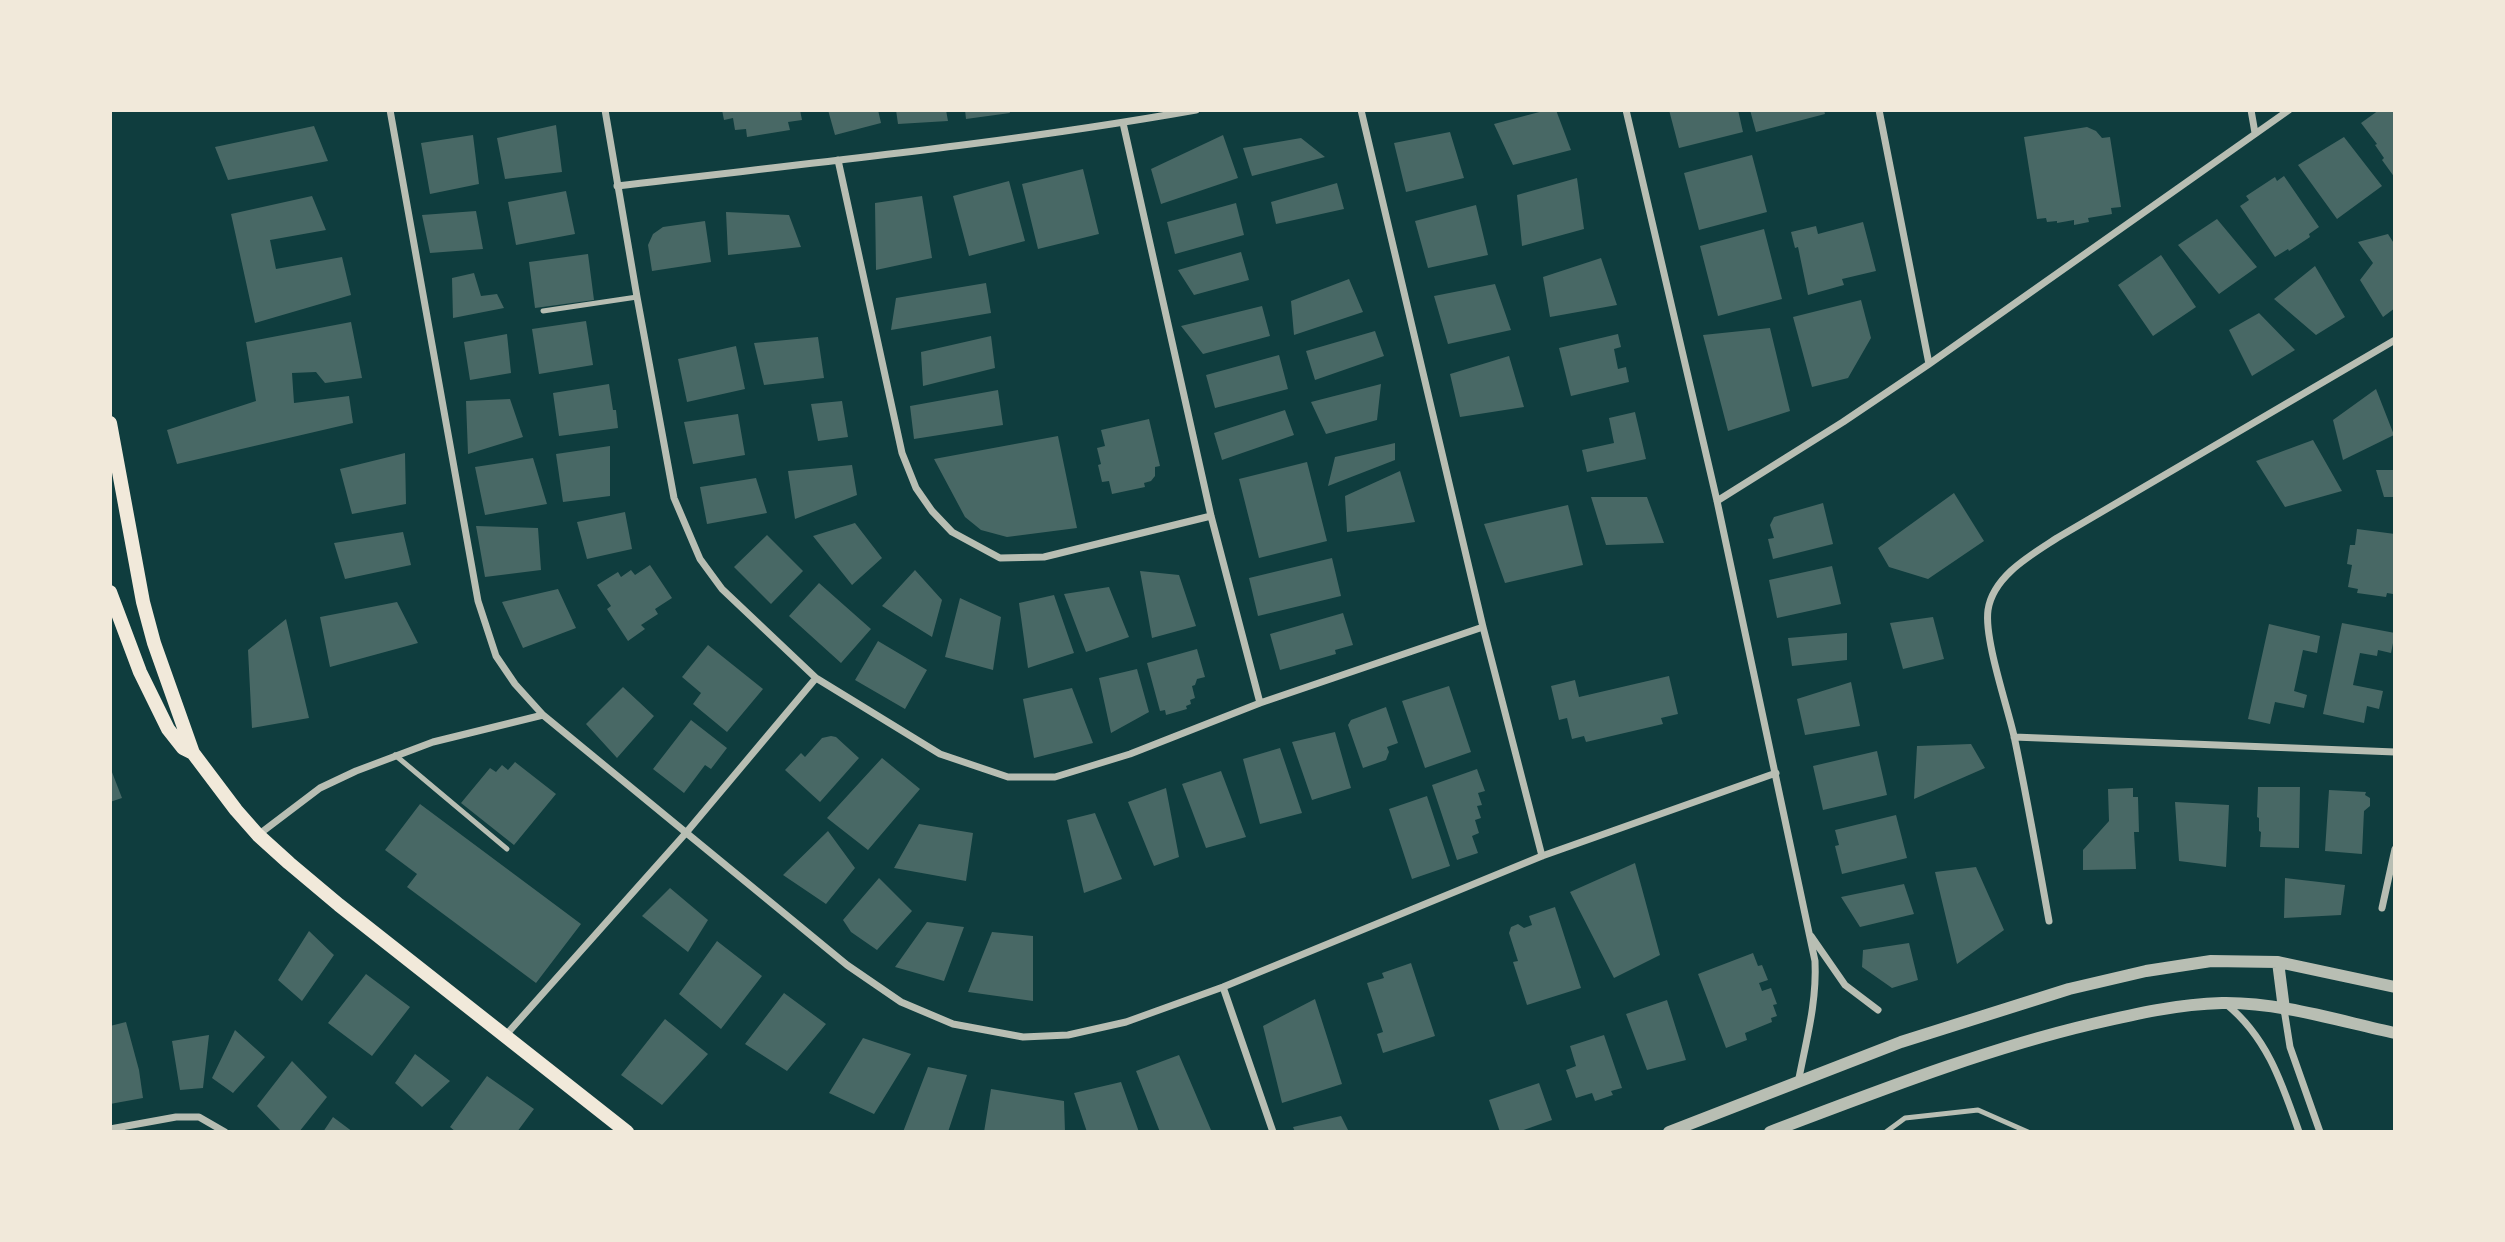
<!DOCTYPE html>
<style>
body{margin:0}
#map{position:relative;width:2505px;height:1242px;overflow:hidden;background:#0f3d3e;font-family:Raleway,sans-serif}
canvas{display:block}
.frame{position:absolute;inset:0;border:112px solid #f1e9da;pointer-events:none}
</style>
<div id="map">
<canvas width="2505" height="1242"></canvas>
<div class="frame"></div>
</div>
<script>
const ctx = document.querySelector('canvas').getContext('2d');
ctx.lineJoin = 'round';
function paint(path, color) { ctx.fillStyle = color; ctx.fill(path, 'evenodd'); }
function trace(path, color, width, dash) { ctx.strokeStyle = color; ctx.lineWidth = width; ctx.lineCap = dash ? 'butt' : 'round'; ctx.setLineDash(dash || []); ctx.stroke(path); }
const building = new Path2D(`
 M722 110H800L802 120 788 122 790 130 747 137 746 129 735 130 733 118 724 120Z
 M828 110H878L881 123 835 135Z
 M896 110H946L948 121 898 124Z
 M965 110H1009L1010 113 966 119Z
 M1547 110H1556L1571 150 1513 165 1494 124Z
 M1669 110H1738L1743 132 1679 148Z
 M1750 110H1824L1825 114 1756 132Z
 M2379 110H2395V178L2382 160 2384 158 2375 145 2377 144 2361 123Z
 M556 125 562 172 505 179 497 138Z
 M314 126 328 161 228 180 215 147Z
 M2087 127 2096 131 2102 138 2110 137 2121 207 2111 208 2112 214 2088 218 2089 222 2074 225V220L2057 223V221L2047 222 2046 218 2037 219 2024 137Z
 M1450 132 1464 178 1406 192 1394 143Z
 M473 135 479 184 430 194 421 143Z
 M1223 135 1238 178 1161 204 1151 169Z
 M2344 137 2382 186 2337 219 2298 165Z
 M1301 138 1325 157 1252 176 1243 148Z
 M1752 155 1767 212 1699 230 1684 173Z
 M1083 169 1099 234 1038 249 1022 184Z
 M2284 176 2319 227 2309 234 2310 237 2289 251 2288 249 2275 257 2240 206 2249 200 2246 196 2275 177 2277 181Z
 M1577 178 1584 229 1522 246 1517 195Z
 M1009 181 1025 241 969 256 953 196Z
 M1337 183 1344 209 1276 224 1271 202Z
 M566 191 575 234 516 245 508 202Z
 M312 196 326 230 270 240 276 269 342 257 351 295 255 323 231 214Z
 M922 196 932 258 876 270 875 203Z
 M1236 203 1244 235 1175 254 1167 222Z
 M1476 205 1488 255 1428 268 1415 221Z
 M476 211 483 249 430 253 422 215Z
 M726 212 789 215 801 247 728 255Z
 M2217 219 2257 267 2219 294 2178 245Z
 M705 221 711 262 652 271 648 245 653 234 663 227Z
 M1863 222 1876 271 1842 279 1844 285 1808 295 1798 247 1795 248 1791 232 1816 226 1818 234Z
 M1764 229 1782 299 1718 316 1700 246Z
 M2388 234 2395 245V308L2383 317 2360 280 2373 263 2358 242Z
 M1241 252 1249 280 1194 295 1178 270Z
 M588 254 594 300 535 308 529 262Z
 M2161 255 2196 307 2153 336 2118 285Z
 M1601 258 1617 305 1550 317 1543 277Z
 M2315 266 2345 317 2316 335 2274 299Z
 M474 273 481 296 497 294 504 308 453 318 452 278Z
 M1349 279 1363 312 1294 335 1291 301Z
 M986 283 991 313 891 330 896 298Z
 M1495 284 1511 330 1448 344 1434 296Z
 M1861 300 1871 338 1848 378 1812 387 1793 317Z
 M1262 306 1270 336 1203 354 1181 326Z
 M2259 313 2295 350 2252 376 2229 330Z
 M586 321 593 365 539 374 532 329Z
 M351 322 362 378 325 383 316 372 292 373 294 403 349 396 353 423 177 464 167 430 256 401 246 342Z
 M1770 328 1790 411 1728 431 1703 335Z
 M1375 331 1384 356 1315 380 1306 351Z
 M507 334 511 373 470 380 464 342Z
 M1618 334 1621 347 1614 349 1618 369 1626 367 1629 382 1571 396 1559 348Z
 M991 336 995 368 923 386 921 352Z
 M818 337 824 378 764 385 754 343Z
 M736 346 745 389 687 402 678 359Z
 M1279 355 1288 389 1215 408 1206 375Z
 M1509 356 1524 407 1460 417 1450 374Z
 M609 384 613 410H616L618 428 559 436 553 393Z
 M1381 384 1377 420 1326 434 1311 402Z
 M2376 389 2394 435 2343 460 2333 420Z
 M998 390 1003 425 914 439 910 406Z
 M510 399 523 437 468 454 466 401Z
 M842 401 848 437 818 441 811 404Z
 M1285 410 1294 435 1222 460 1214 433Z
 M1635 412 1646 459 1587 472 1582 450 1614 443 1609 418Z
 M738 414 745 455 693 464 684 422Z
 M1149 419 1160 466 1155 467V476L1151 481 1144 483 1145 487 1112 494 1109 481 1102 482 1098 465 1101 464 1097 448 1105 446 1101 430Z
 M1058 436 1077 528 1007 537 981 530 965 517 934 459Z
 M2313 440 2342 491 2285 507 2256 461Z
 M1395 443V460L1328 486 1335 457Z
 M610 446V496L563 502 556 454Z
 M405 453 406 504 352 514 340 469Z
 M533 458 547 504 485 515 475 467Z
 M1307 462 1327 541 1259 558 1239 479Z
 M852 465 857 495 795 519 788 471Z
 M2376 470H2395V497H2384Z
 M1400 471 1415 522 1347 532 1345 496Z
 M756 478 767 513 707 524 700 487Z
 M1954 493 1984 541 1928 579 1889 567 1878 548Z
 M1591 497H1647L1664 543 1606 545Z
 M1823 503 1833 544 1773 559 1768 539 1774 538 1770 525 1774 517Z
 M1568 505 1583 565 1505 583 1484 524Z
 M625 512 632 549 587 559 577 522Z
 M855 523 882 558 852 585 813 536Z
 M476 526 538 528 541 570 485 577Z
 M2357 529 2395 534 2393 594 2387 593 2386 597 2357 593 2358 589 2348 587 2352 565 2347 564 2350 545H2355Z
 M403 532 411 565 345 579 334 543Z
 M767 535 803 571 771 604 734 567Z
 M1332 558 1341 596 1258 616 1249 578Z
 M650 565 672 598 655 609 658 614 641 625 645 629 628 641 607 609 611 606 597 585 618 572 621 577 631 570 635 575Z
 M1832 566 1841 604 1777 618 1769 580Z
 M915 570 942 600 932 637 882 606Z
 M1140 571 1179 575 1196 626 1152 638Z
 M819 583 871 629 841 663 789 616Z
 M1109 587 1129 637 1086 652 1064 594Z
 M558 589 576 628 523 648 502 602Z
 M1054 595 1074 653 1028 668 1019 603Z
 M960 598 1001 617 993 670 945 657Z
 M397 602 418 643 330 667 320 617Z
 M1343 613 1353 645 1335 650 1336 654 1280 670 1270 634Z
 M1933 617 1944 659 1903 669 1890 623Z
 M286 619 309 718 252 728 248 650Z
 M2342 623 2395 633 2391 653 2378 650 2377 656 2360 653 2353 685 2383 691 2379 709 2367 706 2364 723 2323 714Z
 M2269 624 2320 636 2317 653 2303 650 2294 691 2307 695 2304 708 2275 702 2270 724 2248 719Z
 M1847 633V660L1792 666 1788 638Z
 M878 641 927 670 905 709 855 680Z
 M708 645 763 689 727 732 693 704 701 693 682 677Z
 M1197 649 1205 677 1197 679 1195 685 1192 686 1195 698 1190 700 1191 704 1186 706 1187 709 1166 715 1165 710 1160 711 1147 663Z
 M1137 669 1149 712 1111 733 1099 678Z
 M1669 676 1678 714 1661 718 1663 724 1586 742 1584 736 1572 739 1567 718 1559 720 1551 686 1575 680 1579 697Z
 M1851 682 1860 726 1805 735 1797 699Z
 M1449 686 1471 752 1425 768 1402 701Z
 M623 687 654 716 617 758 586 724Z
 M1072 688 1093 743 1034 758 1023 699Z
 M1386 707 1398 743 1387 747 1389 752 1386 760 1363 768 1348 725 1351 720Z
 M691 720 727 748 711 769 705 765 684 793 653 769Z
 M1335 732 1351 788 1312 800 1292 742Z
 M831 736 836 737 859 758 820 802 785 770 801 753 805 757 822 738Z
 M1971 744 1985 768 1914 799 1917 746Z
 M1280 748 1302 813 1260 824 1243 759Z
 M1877 751 1887 795 1823 810 1813 766Z
 M882 758 920 789 868 850 827 818Z
 M515 762 556 794 514 845 461 803 490 768 496 772 502 765 508 770Z
 M110 767 122 798 110 802Z
 M1477 769 1485 791 1478 793 1482 805 1477 806 1481 818 1475 820 1479 833 1472 836 1478 853 1457 860 1432 785Z
 M1221 771 1246 837 1206 848 1182 784Z
 M2258 787H2300L2299 848 2260 847 2261 832 2259 831V818L2257 817Z
 M1166 788 1179 857 1154 866 1128 802Z
 M2133 788V797H2138L2139 832H2134L2136 869 2083 870V850L2109 821 2108 789Z
 M2329 790 2366 792 2365 795 2370 798V806L2364 811 2362 854 2325 851Z
 M1427 796 1450 866 1412 879 1389 809Z
 M2175 802 2229 805 2226 867 2179 861Z
 M420 804 581 924 536 983 407 887 417 874 385 850Z
 M1095 813 1122 879 1084 893 1067 820Z
 M1896 815 1907 858 1842 874 1835 846 1839 845 1835 830Z
 M919 824 973 833 966 881 894 868Z
 M828 831 855 868 826 904 783 875Z
 M1635 863 1660 955 1614 978 1570 892Z
 M1976 867 2004 930 1957 964 1935 872Z
 M879 878 912 911 877 950 851 932 843 920Z
 M2285 878 2345 885 2341 915 2284 918Z
 M1904 884 1914 914 1860 927 1841 897Z
 M670 888 708 920 688 952 642 916Z
 M1555 907 1581 988 1527 1005 1513 962 1518 961 1509 933 1511 927 1518 924 1524 928 1532 925 1529 916Z
 M927 922 964 927 944 981 895 967Z
 M309 931 334 955 302 1001 278 980Z
 M992 932 1033 936V1001L968 992Z
 M717 941 762 976 721 1029 679 994Z
 M1909 943 1918 980 1892 988 1862 967 1863 950Z
 M1753 953 1758 966 1762 965 1768 980 1759 983 1762 991 1771 988 1777 1004 1773 1005 1777 1016 1771 1018 1772 1022 1745 1033 1747 1040 1726 1048 1698 974Z
 M1411 963 1435 1036 1383 1053 1377 1034 1383 1032 1367 983 1384 978 1382 973Z
 M366 974 410 1007 372 1056 328 1023Z
 M784 993 826 1024 787 1071 745 1044Z
 M1315 999 1342 1084 1282 1103 1263 1026Z
 M1667 1000 1686 1060 1647 1070 1626 1014Z
 M665 1019 708 1054 662 1105 621 1075Z
 M126 1022 139 1070 143 1098 110 1104V1026Z
 M235 1030 265 1057 233 1093 212 1078Z
 M209 1035 203 1088 180 1090 172 1041Z
 M1604 1035 1622 1088 1611 1091 1613 1095 1595 1101 1592 1093 1576 1098 1566 1070 1576 1066 1570 1046Z
 M863 1038 911 1054 874 1114 829 1093Z
 M415 1054 450 1081 422 1107 395 1083Z
 M1179 1055 1211 1130 1160 1132 1136 1071Z
 M292 1061 327 1097 299 1132H282L257 1106Z
 M928 1067 967 1075 948 1132H903Z
 M487 1076 534 1109 517 1132H456L450 1127Z
 M1121 1082 1139 1132H1087L1074 1093Z
 M1539 1083 1552 1120 1518 1132H1500L1489 1100Z
 M991 1089 1064 1101 1065 1132H984Z
 M1341 1116 1349 1132H1295L1293 1127Z
 M333 1117 353 1132H323Z`);
const service = new Path2D(`
 M543 311 637 297
 M395 755 507 849
 M1886 1132 1905 1118 1978 1110 2028 1132`);
const minor = new Path2D(`
 M390 110 478 601 496 656 515 684 543 715 847 965 901 1002 953 1024 1023 1037 1068 1035 1126 1022 1223 987 1542 856 1776 773
 M605 110 637 297 674 498 700 559 722 589 816 678 940 754 1008 777H1055L1130 754 1260 703 1483 627
 M1361 110 1483 627 1542 856
 M1626 110 1717 501 1815 961C1817 1003 1806 1041 1798 1083
 M1879 110 1929 364
 M2251 110 2255 133
 M1123 123 1211 516 1260 703
 M838 160 902 453 916 488 932 511 952 532 1000 558 1044 557 1211 516
 M617 186C810 163 1004 144 1196 110
 M1717 501 1843 422 1929 364 2289 110
 M2014 737 2395 752
 M258 835 320 788 356 771 433 742 543 715
 M2382 908 2395 849
 M2049 921C2038 860 2027 798 2014 736 2007 705 1984 639 1988 610 1993 576 2031 555 2057 538L2395 340
 M1811 936 1845 985 1878 1010
 M1223 987 1273 1132
 M2226 1004C2267 1037 2282 1083 2299 1132
 M2284 1009 2290 1047 2320 1132
 M505 1036 685 834 816 678
 M110 1129 176 1117H199L225 1132`);
const tertiary = new Path2D(`
 M2278 962 2284 1009
 M1669 1132 1901 1042 2069 989 2146 971 2211 961 2278 962 2395 987
 M1770 1132C1876 1092 1982 1050 2092 1024 2135 1014 2178 1004 2222 1003 2280 1002 2339 1021 2395 1033`);
const secondary = new Path2D(`
 M110 423 143 602 154 643 193 753
 M110 592 140 672 168 729 183 748 193 753 236 810 258 835 289 863 339 905 627 1132`);
paint(building, '#486865');
trace(service, '#b8beb3', 5);
trace(minor, '#b8beb3', 7);
trace(tertiary, '#b8beb3', 12);
trace(secondary, '#f1e9da', 14);
</script>
